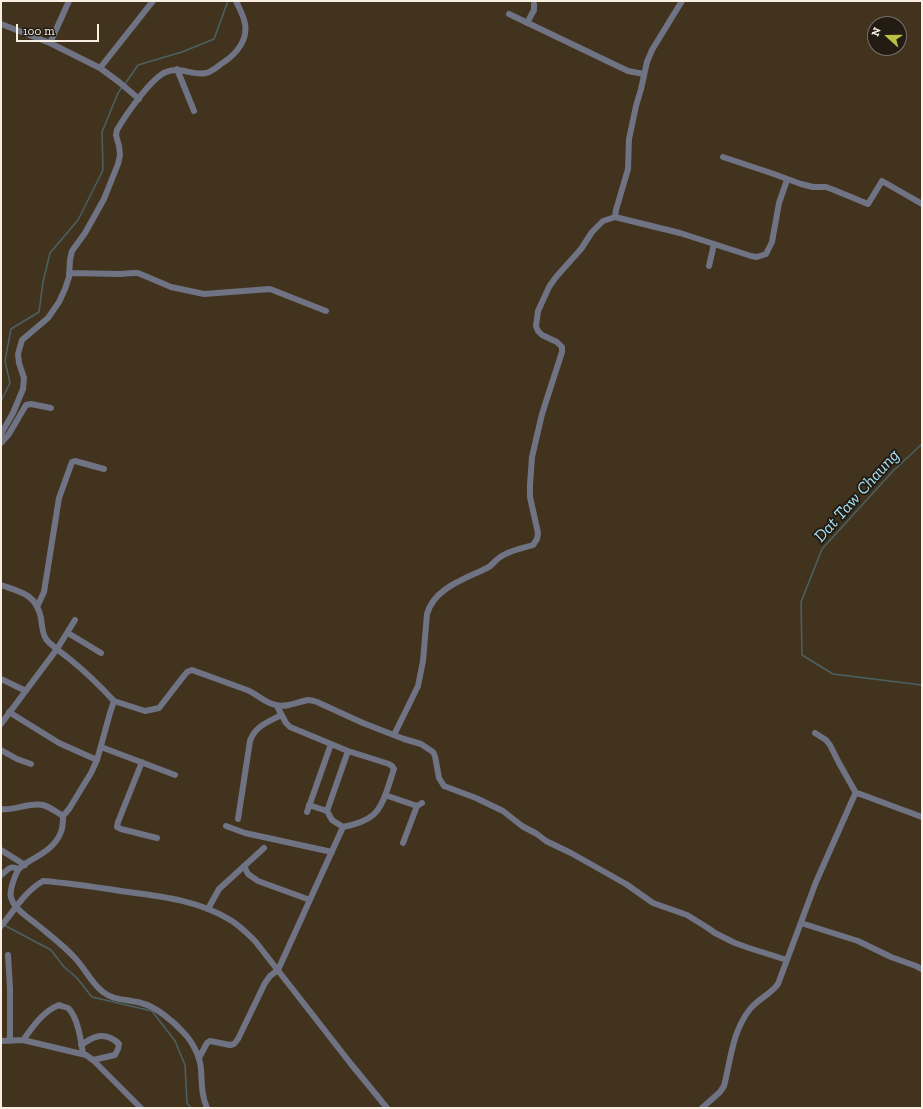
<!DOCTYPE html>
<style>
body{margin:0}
#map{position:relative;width:923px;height:1109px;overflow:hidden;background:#42331f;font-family:"Zilla Slab",serif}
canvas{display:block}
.frame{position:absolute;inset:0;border:2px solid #f8eee2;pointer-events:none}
.north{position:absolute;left:867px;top:16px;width:40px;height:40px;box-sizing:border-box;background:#231c13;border:1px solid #787066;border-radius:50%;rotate:291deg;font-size:11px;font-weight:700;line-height:16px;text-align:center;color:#f8eee2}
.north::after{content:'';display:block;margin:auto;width:14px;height:18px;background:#bbc044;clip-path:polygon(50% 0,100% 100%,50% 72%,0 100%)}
.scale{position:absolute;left:16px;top:24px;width:83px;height:18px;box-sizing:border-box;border:2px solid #f8eee2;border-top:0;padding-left:5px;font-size:12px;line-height:14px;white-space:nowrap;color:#f8eee2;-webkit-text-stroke:3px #231c13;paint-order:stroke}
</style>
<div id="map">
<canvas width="923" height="1109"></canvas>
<div class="frame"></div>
<div class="north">N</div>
<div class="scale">100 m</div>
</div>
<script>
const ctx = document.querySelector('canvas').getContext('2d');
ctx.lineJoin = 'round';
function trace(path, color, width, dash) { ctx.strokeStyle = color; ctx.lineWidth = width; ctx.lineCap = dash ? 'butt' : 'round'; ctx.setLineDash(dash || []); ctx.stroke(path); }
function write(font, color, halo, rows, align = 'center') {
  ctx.font = font + ' "Zilla Slab",serif'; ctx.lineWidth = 4; ctx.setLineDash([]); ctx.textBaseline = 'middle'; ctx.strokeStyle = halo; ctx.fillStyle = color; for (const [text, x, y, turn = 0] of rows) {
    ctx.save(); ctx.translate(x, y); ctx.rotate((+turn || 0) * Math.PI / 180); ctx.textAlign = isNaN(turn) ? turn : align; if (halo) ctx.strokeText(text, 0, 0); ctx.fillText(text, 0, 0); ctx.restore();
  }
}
const stream = new Path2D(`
 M125 84 138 65 182 52 214 39 228 1
 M1 401 10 383 5 361 11 329 39 312 43 282 50 253 78 220 103 170 102 132 118 93 122 87
 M922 444 893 471 822 549 801 602 802 655 833 674 922 685
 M4 925 51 950 64 967 77 978 92 997 152 1011 175 1041 185 1065 187 1103 191 1108`);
const minor = new Path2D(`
 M509 14 628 71 644 74
 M527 23 534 10V4
 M1 24 50 43 100 68 119 82 139 99
 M50 43 69 1
 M100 68 153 1
 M177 69 194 111
 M723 157 771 173 801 184 813 187H826L834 190 868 204 882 181 922 204
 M615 217 616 210 628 169 629 139 636 106 641 89 647 62 652 50 682 1
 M709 266 714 244
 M69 273 120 274 133 273H138L171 287 204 294 270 289 326 311
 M1 434 13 413 23 389 24 378 19 363 18 354 22 340 48 318 59 302 65 289 69 277 70 260 72 251 85 233 104 199 118 164 120 155 119 146 116 135 117 130C125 116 151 78 166 72 181 66 192 76 206 73 212 72 219 65 224 62 236 54 248 40 245 24 244 16 239 8 236 1
 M1 443 9 434 26 405 31 404 51 408
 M1 585C21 592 36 594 41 618 42 625 42 633 46 639 50 645 65 655 72 661 87 673 101 687 114 701L110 713 97 760 91 773 69 809 63 816C63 821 63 827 61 832 55 848 40 855 26 863 24 866 21 866 19 869 16 872 11 887 11 891 10 894 11 898 12 900 15 910 32 920 40 927 52 937 64 946 74 957 85 968 91 983 103 992 114 1001 128 999 141 1003 155 1006 173 1021 183 1032 192 1041 200 1056 201 1069 202 1083 201 1094 207 1108
 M37 607 44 592 59 498 72 462 75 461 104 469
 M68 633 101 653
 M1 679 26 691
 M114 701 145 711 159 708 183 677 187 672 192 670 247 690C257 694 265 703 276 705 287 708 297 702 308 700 311 700 314 701 317 702L363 723 404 739 421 744 433 752 435 756 439 778 444 786 476 798 503 811 522 826 537 834 546 841 571 853 626 884 653 903 687 915 708 928 715 933 735 943 749 948 787 960
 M277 706 286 723 290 727 348 751 389 764 392 766 394 769C389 783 384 806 373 815 365 822 353 825 343 827L332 820 327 811 348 751
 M9 712 59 743 97 760
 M1 724 57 649 75 620
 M815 733 826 740 830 745 839 763 856 793
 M394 735 418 686 423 661 427 614C434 588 465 579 487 568 492 566 494 561 499 558 509 550 521 549 533 545L537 539 538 533 530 497V485L532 457 542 414 562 352V347L557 342 542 335 538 331 536 326 538 311 549 287 556 277 581 249 592 232 603 221 615 217 619 218 680 233 751 256 757 257 766 254 772 242 779 203 787 180
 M101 747 175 775
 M1 750 17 759 31 764
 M142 762 118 822 117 827 121 829 157 838
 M385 795 417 806 422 803
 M309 805 327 811
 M1 809C15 811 29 802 43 805 50 807 56 812 63 816
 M307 812 331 744
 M238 819 250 741C255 726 268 722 281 715
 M226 826 245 833 332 852
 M403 843 417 806
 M1 850 25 865
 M244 866 248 874 258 881 310 900
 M1 875C9 869 9 865 19 869
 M208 909 219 889 264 848
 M801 923 858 941 891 957 916 966 922 969
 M1 926C15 910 24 892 43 881 69 883 95 887 121 891 159 896 199 900 232 921 241 927 248 934 255 941L351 1064 387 1108
 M8 955 10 988V1041
 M23 1040C33 1027 42 1012 59 1005 61 1006 65 1007 68 1008 78 1017 81 1041 83 1054
 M1 1041 23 1040 86 1055 93 1060 141 1108
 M81 1045C86 1042 91 1038 96 1037 103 1034 114 1038 119 1044L118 1049 115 1055 93 1060
 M199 1058 207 1043 210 1041 230 1045 234 1044 238 1039 265 983 270 976 278 970 343 827
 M702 1108 720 1092 724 1086C731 1059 732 1032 750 1009 758 999 771 994 778 984L816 882 855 794 856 793 860 794 922 817`);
const waterNames = [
 ["Dat Taw Chaung",857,496,-48]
];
trace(stream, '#4b6265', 1.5);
trace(minor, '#6f7383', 6);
write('italic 17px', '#a6e4f9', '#231c13', waterNames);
</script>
